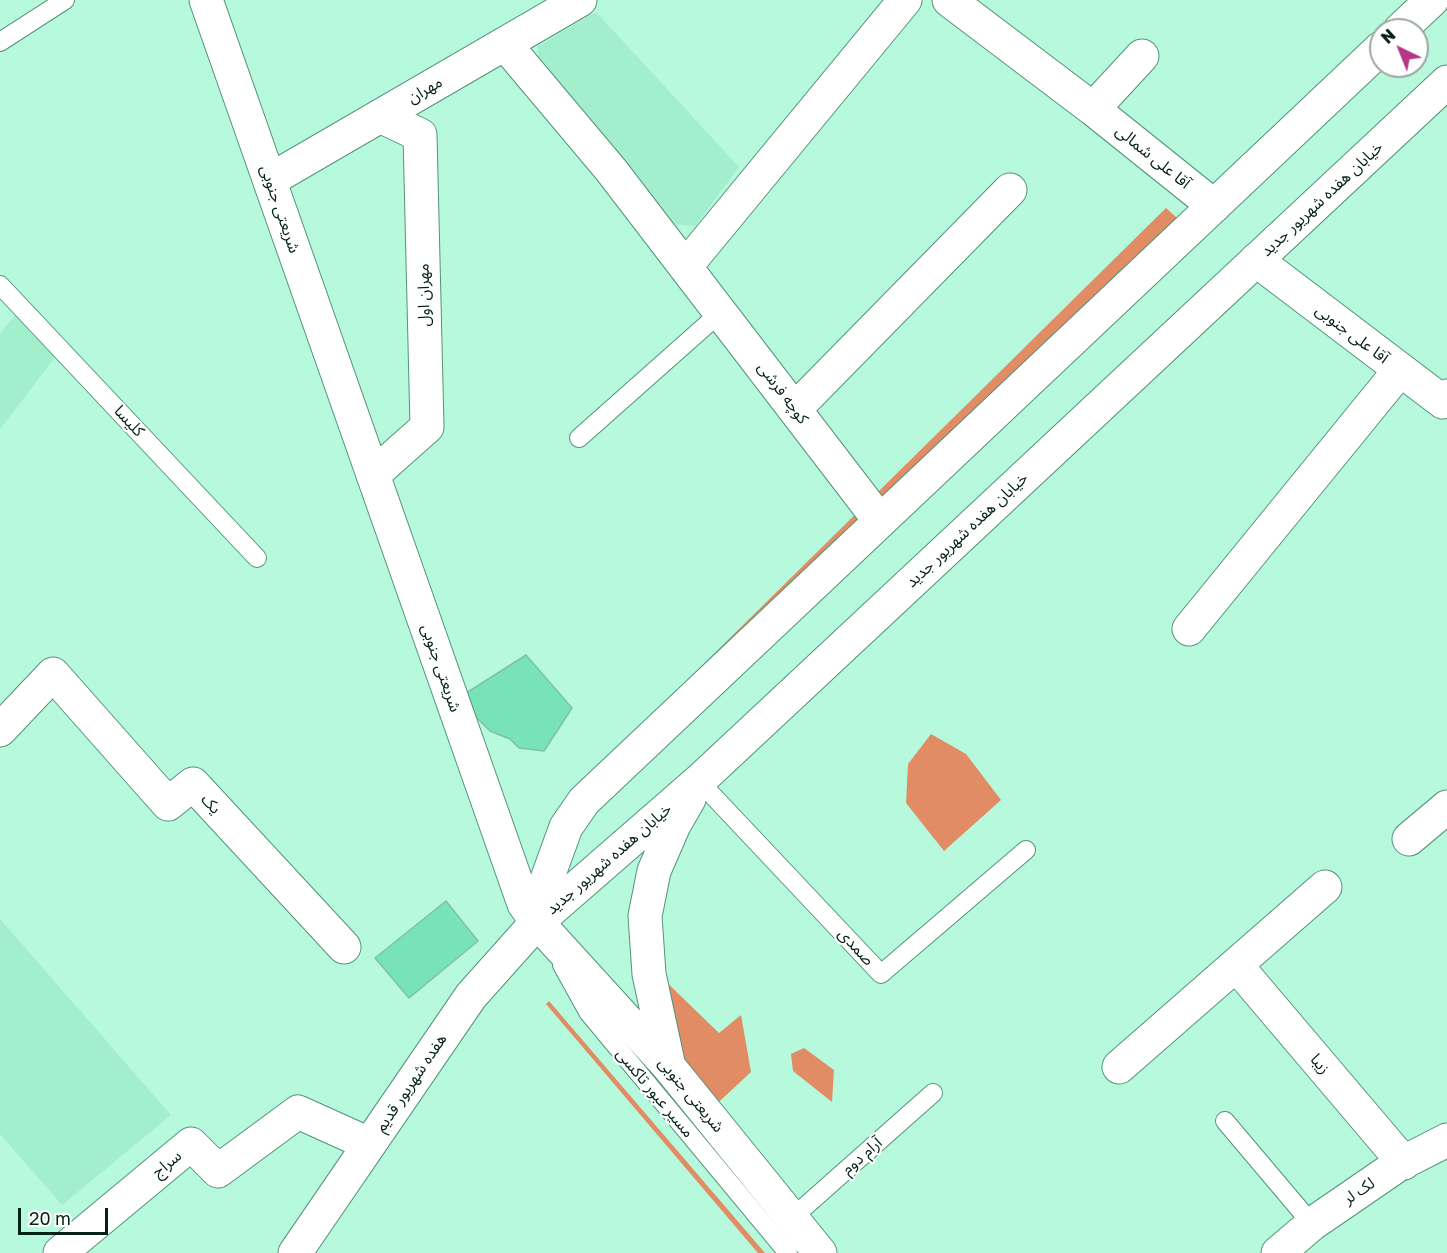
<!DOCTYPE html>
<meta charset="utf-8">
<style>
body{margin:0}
#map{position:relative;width:1447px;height:1253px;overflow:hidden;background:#b7f9dc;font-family:"Golos Text",sans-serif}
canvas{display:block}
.north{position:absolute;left:1369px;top:18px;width:60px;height:60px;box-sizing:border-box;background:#fff;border:2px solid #9ba7a3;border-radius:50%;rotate:317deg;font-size:16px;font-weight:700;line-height:24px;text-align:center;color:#062218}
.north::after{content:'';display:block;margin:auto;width:21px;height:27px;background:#b43786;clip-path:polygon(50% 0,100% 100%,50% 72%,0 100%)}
.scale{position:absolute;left:18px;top:1208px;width:90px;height:27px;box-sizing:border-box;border:3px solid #062218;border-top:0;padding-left:8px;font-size:18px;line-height:21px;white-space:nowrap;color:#062218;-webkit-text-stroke:4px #fff;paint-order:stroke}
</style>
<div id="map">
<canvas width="1447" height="1253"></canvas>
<div class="north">N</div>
<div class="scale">20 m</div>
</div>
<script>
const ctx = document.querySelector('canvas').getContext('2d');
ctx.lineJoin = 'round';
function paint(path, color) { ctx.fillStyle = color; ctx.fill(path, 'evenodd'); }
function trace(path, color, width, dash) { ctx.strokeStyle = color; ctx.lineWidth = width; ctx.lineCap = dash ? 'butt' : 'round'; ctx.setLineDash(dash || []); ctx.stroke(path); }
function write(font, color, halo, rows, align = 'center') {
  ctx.font = font + ' "Golos Text","Noto Sans Arabic",sans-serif'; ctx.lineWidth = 4.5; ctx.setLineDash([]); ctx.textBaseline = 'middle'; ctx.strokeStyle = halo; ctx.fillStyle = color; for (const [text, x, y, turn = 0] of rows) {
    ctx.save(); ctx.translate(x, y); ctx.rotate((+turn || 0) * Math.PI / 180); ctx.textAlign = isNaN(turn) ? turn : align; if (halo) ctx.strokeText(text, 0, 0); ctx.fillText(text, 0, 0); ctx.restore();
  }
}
const built = new Path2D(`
 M596 12 739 167 695 226 670 224 538 68V46Z
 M18 311 60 351 0 429V334Z
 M0 919 171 1115 62 1205 0 1134Z`);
const forest = new Path2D(`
 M1166 208 1186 226 597 769Z
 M931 734 966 754 1001 800 944 851 906 803 908 764Z
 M658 974 719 1033 741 1015 751 1072 707 1113 670 1068Z
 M549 1001 765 1253H758L546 1004Z
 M804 1048 834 1070 832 1102 793 1071 791 1054Z`);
const building = new Path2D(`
 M526 655 572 708 544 751 519 748 510 739 490 731 474 715 460 697Z
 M446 901 478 941 409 998 375 958Z`);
const service = new Path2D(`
 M0 42 65 0
 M0 285 257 558
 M579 438 721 312
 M699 781 881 974 1026 850
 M562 965 588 1012 788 1253
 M1225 1121 1312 1224
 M792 1218 933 1093`);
const minor = new Path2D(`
 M949 0 1093 109 1142 56
 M505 44 611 170 880 521
 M1093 109 1214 206
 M1256 260 1443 402 1447 396
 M686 266 905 0
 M795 409 1010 190
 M373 475 427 427 420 135 380 116
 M1189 629 1400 370
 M0 730 53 674 168 804 193 784 344 947
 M1409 839 1447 807
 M1236 965 1404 1163
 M1119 1067 1325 887
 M60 1253 191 1144 218 1171 298 1112 369 1144
 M1278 1253 1312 1224 1398 1165 1447 1140`);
const tertiary = new Path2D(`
 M270 180 580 0`);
const primary = new Path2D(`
 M206 0 524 904 537 922 670 1068 820 1253
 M1400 30 1432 0
 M537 922 542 893 566 827 584 801 1381 48
 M669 1067 649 974 645 916 654 871 674 825 689 799
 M295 1253 471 996 537 922 699 781 1447 82`);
const streetNames = [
 ["مهران",425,90,-30],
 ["آقا علی شمالی",1153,157,39],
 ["خیابان هفده شهریور جدید",1322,199,-43],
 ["شریعتی جنوبی",280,209,71],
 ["مهران اول",424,295,-91],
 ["آقا علی جنوبی",1352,334,37],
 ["کوچه فرشی",783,393,53],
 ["کلیسا",129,421,47],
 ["خیابان هفده شهریور جدید",967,530,-43],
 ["شریعتی جنوبی",441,668,71],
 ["یک",211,804,47],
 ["خیابان هفده شهریور جدید",609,859,-41],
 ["صمدی",856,947,47],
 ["زیبا",1320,1064,50],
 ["هفده شهریور قدیم",411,1083,-56],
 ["مسیر عبور تاکسی",655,1093,50],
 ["شریعتی جنوبی",691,1095,50],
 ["آرام دوم",862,1156,-41],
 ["سراج",167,1164,-40],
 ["لک لر",1359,1191,-34]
];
paint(built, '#a2eecd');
paint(forest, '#e18c64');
paint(building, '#78e3b8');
trace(building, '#80c1a5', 1.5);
trace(service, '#549379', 20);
trace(minor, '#549379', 35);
trace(tertiary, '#549379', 35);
trace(primary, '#549379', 35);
trace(service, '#fff', 18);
trace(minor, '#fff', 33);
trace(tertiary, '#fff', 33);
trace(primary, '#fff', 33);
write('16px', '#062218', '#fff', streetNames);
</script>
